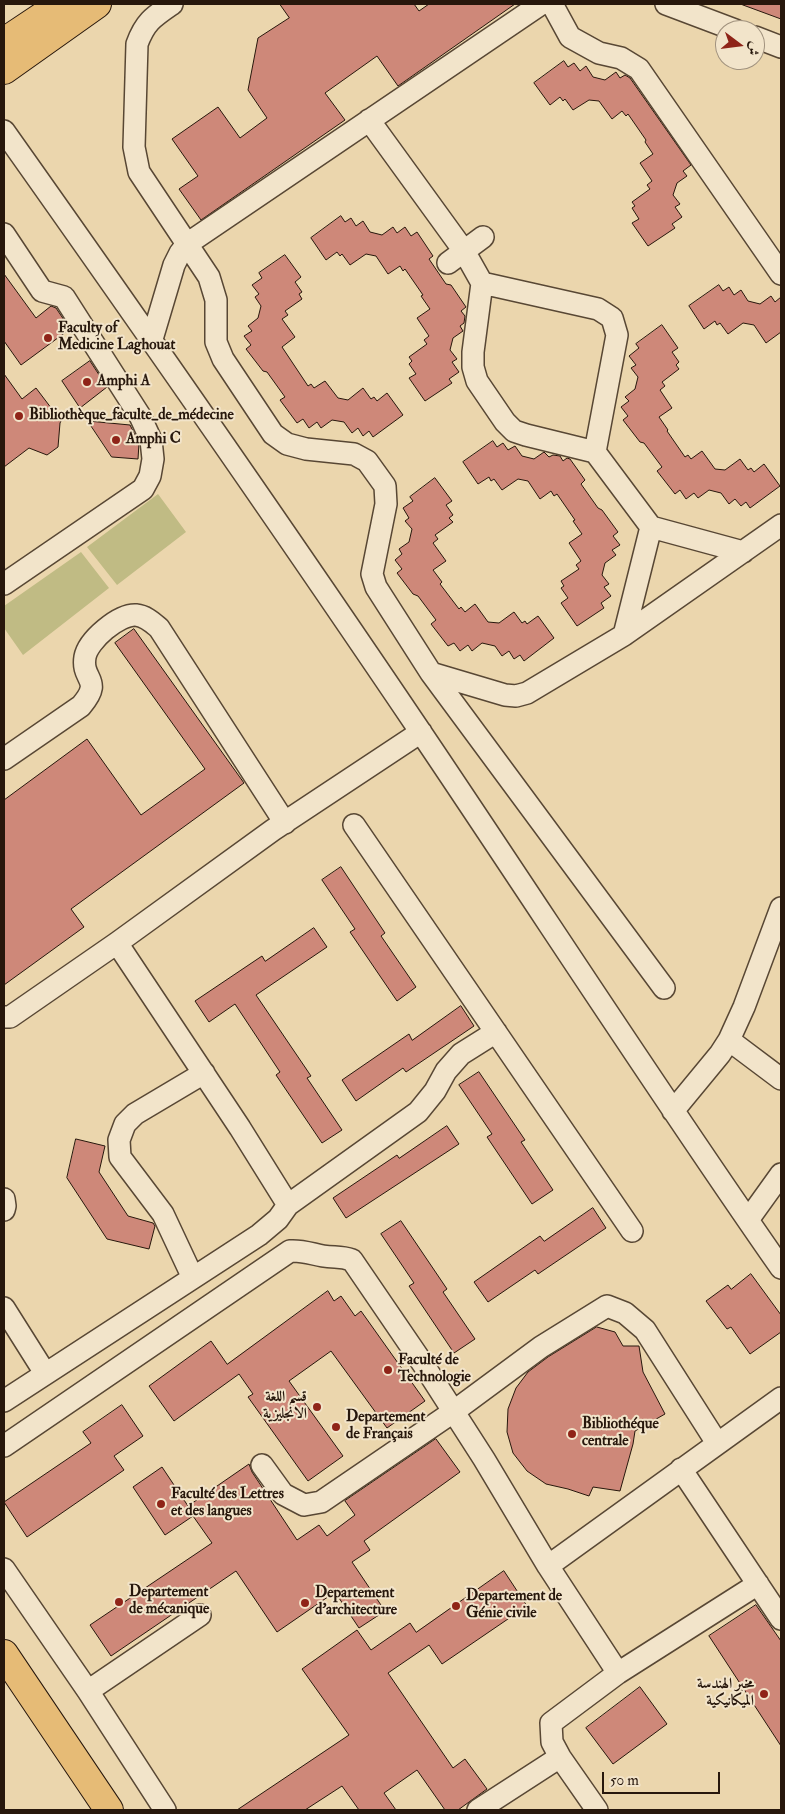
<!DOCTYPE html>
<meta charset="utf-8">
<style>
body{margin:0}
#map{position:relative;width:785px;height:1814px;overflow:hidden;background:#ebd6ad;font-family:"IM FELL Double Pica",Amiri,serif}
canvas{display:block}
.frame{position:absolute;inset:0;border:5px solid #27170c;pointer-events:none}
.north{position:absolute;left:715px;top:20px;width:50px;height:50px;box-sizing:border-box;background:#f2e4ca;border:1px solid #a1927e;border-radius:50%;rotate:105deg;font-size:14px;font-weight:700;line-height:20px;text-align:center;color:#27170c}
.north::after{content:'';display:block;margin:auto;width:18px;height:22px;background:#8f2418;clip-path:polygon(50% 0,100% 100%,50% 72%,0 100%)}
.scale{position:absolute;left:602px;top:1772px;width:118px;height:22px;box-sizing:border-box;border:2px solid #27170c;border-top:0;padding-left:6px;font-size:15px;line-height:18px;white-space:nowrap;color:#27170c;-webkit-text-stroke:4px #f2e4ca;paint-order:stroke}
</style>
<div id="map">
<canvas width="785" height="1814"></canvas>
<div class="frame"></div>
<div class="north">ش</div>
<div class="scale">50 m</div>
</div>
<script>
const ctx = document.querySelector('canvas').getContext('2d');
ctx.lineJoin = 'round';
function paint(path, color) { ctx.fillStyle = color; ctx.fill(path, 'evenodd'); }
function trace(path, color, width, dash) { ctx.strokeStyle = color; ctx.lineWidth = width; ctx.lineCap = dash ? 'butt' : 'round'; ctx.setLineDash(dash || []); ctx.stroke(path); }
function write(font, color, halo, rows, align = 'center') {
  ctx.font = font + ' "IM FELL Double Pica",Amiri,serif'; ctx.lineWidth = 4; ctx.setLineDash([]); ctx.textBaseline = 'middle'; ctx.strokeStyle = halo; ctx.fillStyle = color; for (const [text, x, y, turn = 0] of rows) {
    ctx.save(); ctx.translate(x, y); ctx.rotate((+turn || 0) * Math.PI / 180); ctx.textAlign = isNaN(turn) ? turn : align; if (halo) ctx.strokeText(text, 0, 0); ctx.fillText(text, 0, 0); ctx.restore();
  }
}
const green = new Path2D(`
 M158 494 186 532 117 585 87 547Z
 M81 552 109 588 23 655 4 628V606Z`);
const building = new Path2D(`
 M280 4H414L419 11 429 4H515L398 86 377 56 325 93 345 120 201 220 179 189 198 176 172 139 218 107 240 138 267 118 248 90 258 38 289 18Z
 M744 4H781V19L743 5Z
 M564 61 568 67 574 63 580 71 586 66 593 77 605 80 616 72 620 78 625 75 630 78 691 165 683 171 687 176 677 183 673 195 680 204 675 207 682 217 672 224 675 228 648 246 632 223 639 219 632 208 635 206 632 202 650 189 647 185 652 181 640 163 653 154 645 142 646 140 628 114 626 116 622 111 612 119 599 101 589 100 573 110 565 99 563 101 560 97 550 105 534 83Z
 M341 216 345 222 351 218 356 226 363 221 370 232 382 235 393 227 397 233 405 227 411 236 417 232 433 256 429 259 446 284 451 285 466 307 461 311 465 316 464 323 460 326 463 331 453 338 450 350 457 359 452 362 459 372 449 379 452 383 425 401 409 378 416 374 409 364 412 361 409 357 427 344 424 340 429 336 417 318 430 309 421 296 423 295 405 269 403 271 400 266 388 274 376 256 366 254 350 265 342 254 340 256 337 252 326 260 311 238Z
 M285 255 301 277 295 282 302 292 299 294 302 299 285 311 288 315 282 319 295 337 282 347 308 386 311 384 314 388 325 381 338 398 348 400 363 388 371 399 374 397 377 401 387 393 403 415 373 437 369 431 363 436 358 428 352 433 344 422 332 420 321 428 317 422 309 428 303 419 297 423 280 400 285 397 267 372 263 371 246 349 251 345 244 336 252 331 248 326 258 318 261 306 255 297 259 294 252 285 262 278 259 273Z
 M4 274 36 318 51 306 56 308 70 329 21 365 4 341Z
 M719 285 723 291 729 287 734 295 741 290 748 301 760 304 771 296 775 302 781 297V332L766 343 754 325 743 323 728 334 720 323 717 325 715 321 704 329 689 306Z
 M662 325 678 348 672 352 679 362 676 365 679 369 662 382 665 386 660 390 672 408 659 417 668 430 667 431 685 457 688 455 691 459 702 451 715 469 725 470 740 459 748 470 751 468 754 472 764 464 780 486 750 508 746 502 741 506 735 499 729 504 721 493 709 490 698 498 694 493 686 499 680 490 675 494 657 471 662 467 644 443 640 442 623 420 628 416 621 407 629 401 625 397 635 389 638 377 631 368 636 365 629 356 639 348 636 344Z
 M90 361 107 387 80 408 62 381Z
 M4 374 22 399 36 388 61 421 60 423 58 447 47 455 29 448 4 467Z
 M88 421 130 425 139 443 138 459 112 457Z
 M493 441 497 447 503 443 508 450 515 446 522 456 534 459 544 452 549 457 553 455 560 456 563 461 567 458 570 459 585 480 581 484 598 508 602 510 618 532 613 536 620 545 612 550 616 555 605 563 602 575 609 584 604 587 611 596 601 603 604 608 577 626 561 603 568 598 561 588 564 586 561 581 579 569 576 565 581 561 569 543 582 534 573 521 575 520 557 494 554 496 551 491 540 499 528 481 518 479 502 490 494 479 491 481 489 477 478 484 463 462Z
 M435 478 452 501 446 505 453 515 449 518 453 522 435 535 438 539 433 543 446 561 433 570 442 582 440 584 459 609 461 607 465 612 475 604 488 622 499 623 514 612 522 623 525 621 527 624 538 616 554 638 524 661 520 655 514 659 509 651 502 656 495 646 482 643 472 651 468 645 460 651 454 643 448 646 431 624 436 620 418 596 413 594 397 573 402 569 395 560 402 554 399 549 409 542 412 529 405 521 409 518 403 508 413 501 410 497Z
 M134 629 244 783 71 909 84 927 4 985V800L87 739 141 815 205 769 115 643Z
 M341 867 385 933 381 936 416 987 397 1001 350 932 355 929 322 880Z
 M314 928 327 947 256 995 311 1076 307 1078 342 1130 322 1143 276 1075 280 1072 235 1004 209 1022 195 1001 262 956 265 961Z
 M461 1006 474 1026 406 1072 403 1068 356 1101 342 1080 409 1034 412 1040Z
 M479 1072 525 1140 521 1142 553 1190 532 1204 487 1137 492 1134 459 1085Z
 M447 1126 459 1144 346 1218 333 1198 397 1155 399 1158Z
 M76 1139 105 1146 99 1172 128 1216 153 1223 155 1226 149 1249 107 1239 67 1178Z
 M593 1208 606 1228 538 1274 535 1270 488 1302 474 1282 540 1236 544 1241Z
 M401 1221 447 1289 443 1292 475 1339 454 1353 409 1286 414 1283 381 1234Z
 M751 1274 781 1315V1332L750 1354 731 1327 727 1329 706 1301 728 1285 731 1289Z
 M328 1291 334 1301 341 1296 355 1316 361 1311 425 1401 387 1428 331 1351 289 1381 343 1456 308 1481 248 1397 253 1394 239 1374 174 1421 149 1386 211 1341 227 1364Z
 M597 1327 615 1332 623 1346H639L643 1372 665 1414 635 1431 633 1444 620 1491 593 1487 589 1496 568 1489 546 1484 527 1471 513 1453 507 1432 508 1409 516 1388 528 1372 548 1357Z
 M122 1405 143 1436 114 1456 124 1470 27 1537 4 1502 91 1443 83 1432Z
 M436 1439 460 1472 364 1541 370 1550 352 1562 385 1611 359 1628 335 1592 277 1632 236 1571 111 1656 90 1625 212 1543 193 1516 165 1535 133 1487 162 1467 188 1506 249 1464 252 1472 297 1540 319 1525 327 1536 355 1515 345 1501Z
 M504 1571 527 1606 442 1664 429 1645 388 1673 453 1768 465 1759 487 1789 458 1810H445L417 1770 384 1793 396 1810H359L342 1786 305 1810H237L349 1735 302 1669 357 1630 371 1650 410 1623 416 1632Z
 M756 1605 781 1641V1746L709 1636Z
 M640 1687 667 1724 613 1764 586 1728Z`);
const minor = new Path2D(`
 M172 4C153 17 145 22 137 44L134 147 139 172 209 277 216 300V342L223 359 273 434 287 444 306 449 354 454 367 461 385 486 386 504 372 574 376 587 431 673 664 988
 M552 4 570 37 599 53 621 58 639 69 781 274
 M666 4 735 30
 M755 37 781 47
 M369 120 464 251 482 283 598 309 612 318 617 335 595 452 651 527 624 635
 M4 131C145 330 285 531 422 734 542 912 658 1092 781 1268
 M4 234 42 291 64 297 140 416 151 440 153 459 150 476 143 489 4 584
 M448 263 483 237
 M482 283 473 352V367L477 381 505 422 514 431 526 435 595 452
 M152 339 174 265 180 253 187 244 541 4
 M651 527 743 552
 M431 673 505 695 516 696 527 693 624 635 781 525
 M4 759 81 706C104 679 81 681 85 657 88 640 119 614 136 615 146 616 153 623 159 628L285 823
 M354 825 632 1231
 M4 1017H10L117 943 273 830 421 732
 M729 1040 781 1079
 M673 1111 720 1054 729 1040 744 1007 781 908
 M4 1199 5 1206 4 1210
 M288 1205 418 1112 435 1091 446 1071 461 1054 496 1032
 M748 1220 781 1174
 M193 1278 163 1214 120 1157 119 1140 125 1124 135 1114 204 1073
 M4 1308 45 1373
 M4 1401 259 1235 278 1219 288 1205 240 1128 117 943
 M4 1446 290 1251C302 1250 312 1254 323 1256 335 1258 340 1256 352 1260L423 1364 484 1459 548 1566 618 1673
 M262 1465 283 1494 304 1505 321 1502 453 1412 541 1347 607 1306 625 1313 645 1330 717 1443
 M681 1469 781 1619
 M548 1566 781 1398
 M4 1569 88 1691 165 1810
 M88 1691 200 1615
 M478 1810 560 1757
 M597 1810 560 1757 552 1742 551 1723 618 1673 758 1584`);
const major = new Path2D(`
 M4 42 61 4
 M4 70 97 4
 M4 1654 109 1810`);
const markers = [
 [48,338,5,"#8f2418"],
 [87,382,5,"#8f2418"],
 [19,416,5,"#8f2418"],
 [116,440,5,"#8f2418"],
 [388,1370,5,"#8f2418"],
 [317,1407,5,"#8f2418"],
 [336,1427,5,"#8f2418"],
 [572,1434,5,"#8f2418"],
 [161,1504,5,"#8f2418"],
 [119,1602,5,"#8f2418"],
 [305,1603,5,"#8f2418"],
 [456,1606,5,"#8f2418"],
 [764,1694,5,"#8f2418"]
];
const poiNames = [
 ["Faculty of",58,329],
 ["Medicine Laghouat",58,346],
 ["Amphi A",97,382],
 ["Bibliothèque_faculte_de_médecine",29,416],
 ["Amphi C",126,440],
 ["Faculté de",398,1361],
 ["Technologie",398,1378],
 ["قسم اللغة",307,1398,"right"],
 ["الانجليزية",307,1415,"right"],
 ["Departement",346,1418],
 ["de Français",346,1435],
 ["Bibliothéque",582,1425],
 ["centrale",582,1442],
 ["Faculté des Lettres",171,1495],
 ["et des langues",171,1512],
 ["Departement",129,1593],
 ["de mécanique",129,1610],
 ["Departement",315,1594],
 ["d'architecture",315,1611],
 ["Departement de",466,1597],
 ["Génie civile",466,1614],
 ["مخبر الهندسة",754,1685,"right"],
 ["الميكانيكية",754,1702,"right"]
];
paint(green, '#c0bb84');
paint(building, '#ce8879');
trace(building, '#27170c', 1);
trace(minor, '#584734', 24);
trace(major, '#27170c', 30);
trace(minor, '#f2e4ca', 21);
trace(major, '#e6bb76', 28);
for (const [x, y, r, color] of markers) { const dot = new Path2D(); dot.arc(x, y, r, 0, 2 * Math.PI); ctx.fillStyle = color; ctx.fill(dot); trace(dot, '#f2e4ca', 2); }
write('bold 15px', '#27170c', '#f2e4ca', poiNames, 'left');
</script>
